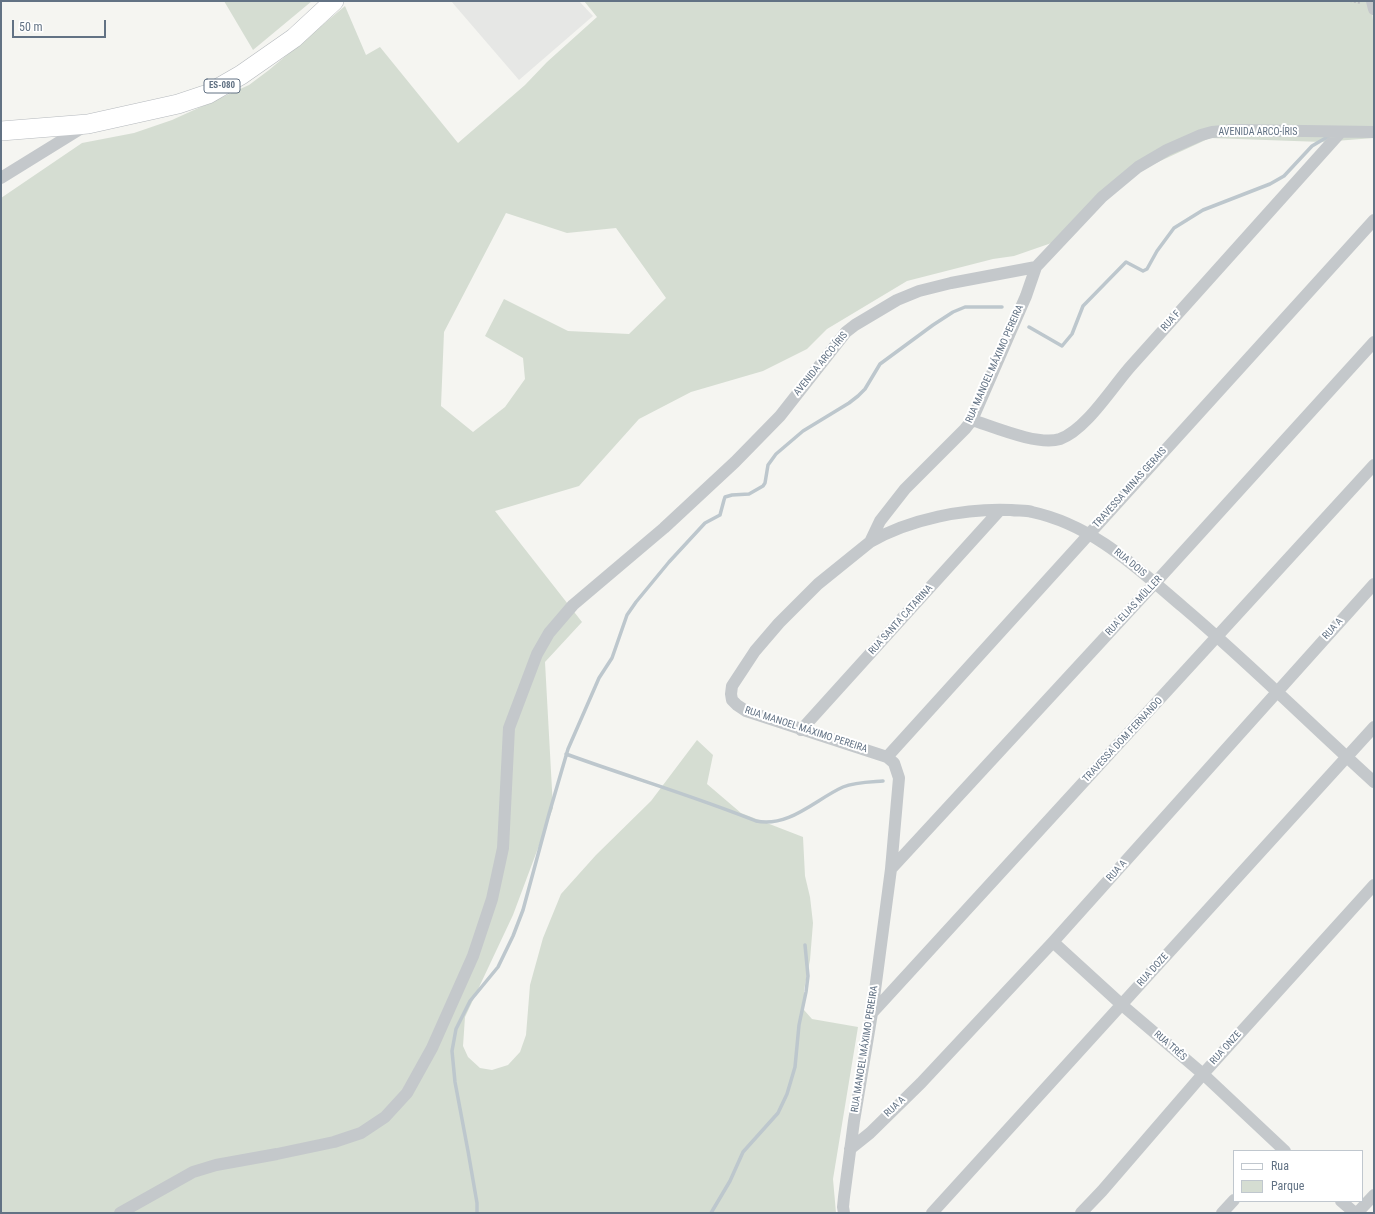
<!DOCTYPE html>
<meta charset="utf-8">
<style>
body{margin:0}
#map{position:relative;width:1375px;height:1214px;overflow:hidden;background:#f5f5f1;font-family:"Roboto Condensed",sans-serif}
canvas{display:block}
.frame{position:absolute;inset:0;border:2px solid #627284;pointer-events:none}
.legend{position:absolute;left:1233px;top:1150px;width:130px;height:52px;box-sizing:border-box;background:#fff;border:1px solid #c0c7ce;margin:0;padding:5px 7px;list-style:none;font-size:12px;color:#627284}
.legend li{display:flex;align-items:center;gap:8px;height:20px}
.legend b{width:20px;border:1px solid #c0c7ce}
.scale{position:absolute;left:12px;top:20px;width:94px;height:18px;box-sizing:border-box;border:2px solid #627284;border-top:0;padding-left:5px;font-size:12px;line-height:14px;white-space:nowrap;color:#627284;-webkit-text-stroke:3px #fff;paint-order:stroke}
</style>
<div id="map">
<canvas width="1375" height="1214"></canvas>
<div class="frame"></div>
<ul class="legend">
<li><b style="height:5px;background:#fff"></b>Rua</li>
<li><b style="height:11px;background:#d5ddd2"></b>Parque</li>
</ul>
<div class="scale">50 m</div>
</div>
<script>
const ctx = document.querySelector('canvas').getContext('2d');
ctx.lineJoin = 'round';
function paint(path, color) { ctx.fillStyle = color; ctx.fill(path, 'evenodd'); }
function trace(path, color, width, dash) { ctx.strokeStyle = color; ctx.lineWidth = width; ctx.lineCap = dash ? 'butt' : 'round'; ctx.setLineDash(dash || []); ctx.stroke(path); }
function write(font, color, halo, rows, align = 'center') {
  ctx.font = font + ' "Roboto Condensed",sans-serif'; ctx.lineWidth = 4; ctx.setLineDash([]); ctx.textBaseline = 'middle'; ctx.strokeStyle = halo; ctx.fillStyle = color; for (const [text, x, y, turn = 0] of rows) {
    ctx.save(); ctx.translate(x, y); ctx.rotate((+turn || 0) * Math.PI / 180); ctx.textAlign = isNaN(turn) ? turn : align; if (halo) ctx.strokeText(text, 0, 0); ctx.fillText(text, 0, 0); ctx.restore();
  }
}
const built = new Path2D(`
 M451 1H579L593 16 519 80Z`);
const green = new Path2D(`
 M224 1H312L253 50Z
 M584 1H1371L1374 30V138L1322 142 1210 138 1130 175 1063 239 1014 256 993 259 907 281 827 329 807 349 763 371 691 392 639 419 579 486 495 511 582 622 545 662 553 808 513 915 465 1017 463 1046 468 1057 480 1068 492 1070 508 1065 520 1052 526 1035 530 985 543 938 561 894 596 855 651 801 697 740 713 755 707 784 741 813 803 837 805 876 810 897 813 923 810 960 804 990V1010L812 1019 858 1027 833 1179 836 1213H1V198L82 143 134 133 172 120 249 85 269 70 345 6 366 55 380 47 458 143 525 85 547 62 597 17ZM506 213 567 233 616 228 666 298 629 334 568 331 504 299 485 336 523 358 525 379 505 407 473 432 441 406 444 332Z`);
const stream = new Path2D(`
 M1029 327 1062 346 1072 334 1083 306 1126 262 1143 271 1147 269 1157 251 1174 228 1203 210 1270 184 1284 176 1312 146 1329 136
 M566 754C629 777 694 796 756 821 789 828 816 799 843 787 855 782 870 782 883 781
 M477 1213V1203L468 1151 455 1082 452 1051 456 1029 470 1001 498 967 513 936 523 910 549 814 568 749 599 678 612 658 627 615 636 602 669 562 705 523 720 515 724 500 725 497 732 495 749 494 763 486 765 483 768 465 776 454 803 431 849 403 858 396 865 389 880 364 933 325 953 312 965 307H1002
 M711 1213 730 1181 743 1152 778 1113 787 1094 795 1067 799 1025 806 992 808 976 805 945`);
const path = new Path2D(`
 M1350 1 1361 3`);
const street = new Path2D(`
 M1372 1 1374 9
 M1 178 85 126
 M972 420C994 427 1038 446 1060 439 1086 430 1113 386 1131 366 1201 288 1270 210 1340 133
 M870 542C910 519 965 508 1011 510 1018 511 1026 510 1032 512 1093 525 1137 568 1183 607 1249 663 1310 724 1374 782
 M801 730 1000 510
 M887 757 1374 220
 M891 869 1155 583 1374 342
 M1053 942 1122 1005 1203 1074 1285 1151
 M872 1013 1374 465
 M850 1149 870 1133 921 1083 1053 942 1374 584
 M1341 1201 1355 1213
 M120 1213 193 1172 216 1165 277 1154 334 1142 361 1133 385 1117 407 1093 432 1048 473 956 492 899 503 848 509 728 537 654 549 633 573 605 664 528 735 462 780 416 846 332 855 325 897 300 919 291 951 283 1036 267 1102 197 1138 167 1167 150 1201 135 1212 132 1235 130 1374 132
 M844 1213 843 1207 844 1197 854 1121 872 1013 891 869 899 778 894 763 887 757 746 711 737 705 732 700 731 694 732 686 755 651 779 623 818 584 870 542 880 521 905 489 965 429 972 420 1026 296 1036 267
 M932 1213 1374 727
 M1081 1213 1102 1191 1203 1074 1374 885
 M1222 1213 1234 1200
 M1357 1213 1374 1195`);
const primary = new Path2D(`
 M1 131 88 124 178 104 208 94 241 75 294 38 334 1`);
const shields = [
 [222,86,36]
];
const shieldNames = [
 ["ES-080",222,86]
];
const streetNames = [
 ["AVENIDA ARCO-ÍRIS",1258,132],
 ["RUA F",1171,321,-48],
 ["AVENIDA ARCO-ÍRIS",821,364,-51],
 ["RUA MANOEL MÁXIMO PEREIRA",995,364,-66],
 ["TRAVESSA MINAS GERAIS",1130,488,-48],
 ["RUA DOIS",1130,563,39],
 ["RUA ELIAS MÜLLER",1134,606,-47],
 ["RUA SANTA CATARINA",901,620,-48],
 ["RUA A",1333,629,-48],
 ["RUA MANOEL MÁXIMO PEREIRA",806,730,18],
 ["TRAVESSA DOM FERNANDO",1123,740,-47],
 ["RUA A",1117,871,-48],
 ["RUA DOZE",1153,970,-48],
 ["RUA TRÊS",1170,1046,41],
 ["RUA ONZE",1226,1048,-48],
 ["RUA MANOEL MÁXIMO PEREIRA",865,1049,-81],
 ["RUA A",895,1107,-44]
];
paint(built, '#e6e7e5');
paint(green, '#d5ddd2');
trace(stream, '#bdc7cd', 3.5);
trace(primary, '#b5b9bd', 20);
trace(path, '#bebfc2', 2, [2, 2]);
trace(street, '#c4c8cb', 12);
trace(primary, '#fff', 19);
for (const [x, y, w] of shields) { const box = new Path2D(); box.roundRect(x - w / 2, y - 7, w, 14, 3); ctx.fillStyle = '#fff'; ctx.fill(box); trace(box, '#627284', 1); }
write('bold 9px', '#627284', null, shieldNames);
write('10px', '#627284', '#fff', streetNames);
</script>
